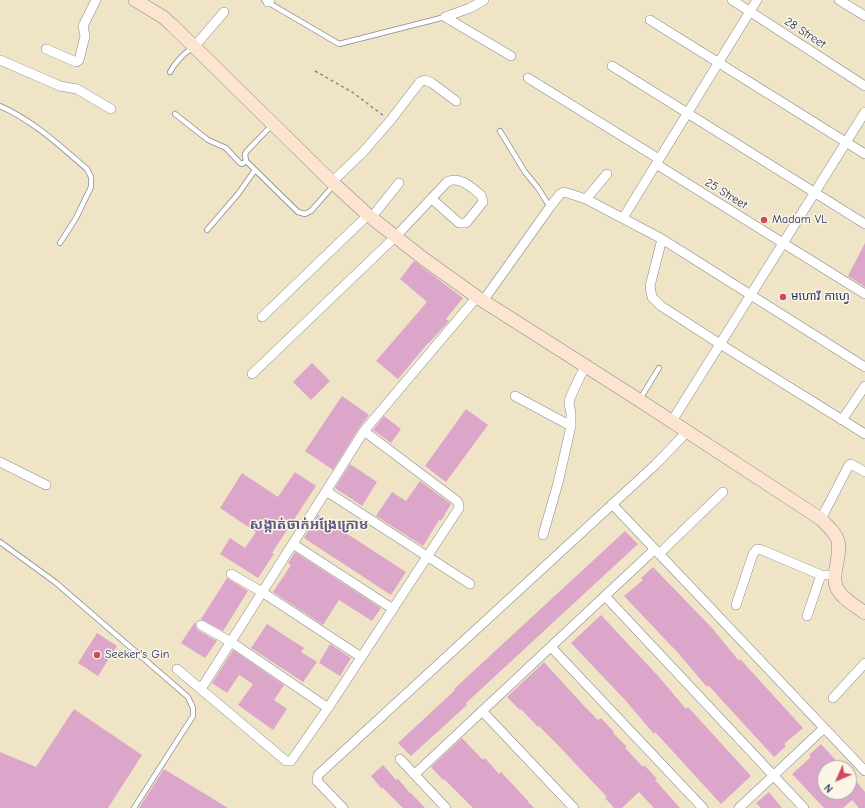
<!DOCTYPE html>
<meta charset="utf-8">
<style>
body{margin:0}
#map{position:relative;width:865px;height:808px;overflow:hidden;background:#f0e4c6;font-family:"Comic Neue",sans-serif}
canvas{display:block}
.north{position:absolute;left:817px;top:760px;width:40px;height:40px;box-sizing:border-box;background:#fcf5e5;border:1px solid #a2a6af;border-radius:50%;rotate:225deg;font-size:11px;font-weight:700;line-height:16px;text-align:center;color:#1b2f5e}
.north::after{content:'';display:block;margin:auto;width:14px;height:18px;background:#d1495b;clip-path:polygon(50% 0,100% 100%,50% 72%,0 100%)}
</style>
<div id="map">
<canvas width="865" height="808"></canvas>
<div class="north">N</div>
</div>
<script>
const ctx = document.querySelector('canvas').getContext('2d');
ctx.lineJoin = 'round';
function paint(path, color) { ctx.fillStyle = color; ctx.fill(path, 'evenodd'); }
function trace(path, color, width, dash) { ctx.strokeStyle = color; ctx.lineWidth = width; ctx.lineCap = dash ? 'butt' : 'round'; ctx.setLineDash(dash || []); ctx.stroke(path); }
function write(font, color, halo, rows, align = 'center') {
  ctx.font = font + ' "Comic Neue","Noto Sans Khmer",sans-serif'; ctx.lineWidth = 3; ctx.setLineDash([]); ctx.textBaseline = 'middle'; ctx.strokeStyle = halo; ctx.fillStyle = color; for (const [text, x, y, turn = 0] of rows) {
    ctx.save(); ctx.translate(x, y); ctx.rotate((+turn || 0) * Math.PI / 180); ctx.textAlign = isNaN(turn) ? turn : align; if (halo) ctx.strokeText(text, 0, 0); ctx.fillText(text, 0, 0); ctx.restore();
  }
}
const building = new Path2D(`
 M865 243V287L848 276Z
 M414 261 463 298 446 319 449 321 429 343H428L398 379 376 361 427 302 400 279Z
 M312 363 330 381 311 400 293 382Z
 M342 396 369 415 359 428 333 470 305 451Z
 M466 409 488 425 446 482 425 466Z
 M384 416 401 429 391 443 373 430Z
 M350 464 377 482 362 506 335 488Z
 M295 472 316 486 272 553 274 554 258 578 220 554 230 538 245 548 256 532 220 508 242 473 278 497Z
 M420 481 451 504 441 521 439 520 423 546 376 516 392 492 406 501Z
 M318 515 406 572 391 595 304 538Z
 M625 531 638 544 466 703 467 705 411 756 398 743 455 690 454 689Z
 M295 552 381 608 372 621 339 600 323 625 273 592 291 565 288 563Z
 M653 567 712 628 739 661 740 659 803 728 784 744 786 746 774 757 708 685 707 687 679 654 624 596 643 580 641 578Z
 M227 578 248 591 223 631 201 619Z
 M601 615 659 677 686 709 688 707 751 776 721 804 655 732 654 734 626 701 571 643Z
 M195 622 196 628 198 630 217 641 205 658 181 643Z
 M267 624 304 648 301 652 317 662 303 682 251 648Z
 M97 633 117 646 98 676 78 663Z
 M330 644 351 658 340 676 319 663Z
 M233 650 284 685 274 700 287 709 273 730 238 705 253 684 239 675 227 693 212 683Z
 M544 662 584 706 598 720 601 718 614 732 613 733 627 747 625 748 643 767 644 765 657 779 655 780 680 808H654L639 792 622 808H614L605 798 607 797 554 741 539 726 538 727 521 709 520 710 507 697Z
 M74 709 142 755 108 808H0V752L36 767Z
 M462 738 483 760 485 758 499 774 501 772 529 802H528L534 808H473L444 779 443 780 431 767Z
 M821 744 843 768H825V792H849V773L865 792V808H859L852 800 843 808H824L792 774 811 757 809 755Z
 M383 765 396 780 398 779 410 793H411L425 808H403L383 788 382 789 371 776Z
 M164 769 228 808H139Z
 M769 792 782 808H761L756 803Z`);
const path = new Path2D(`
 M315 71 352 92 384 116`);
const lane = new Path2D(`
 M264 0 339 44 445 17
 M170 72C176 61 182 55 192 48
 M0 106C34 121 60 146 87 169L91 177V187L76 218 60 243
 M175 114 208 140 226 148 240 163 242 164 246 161
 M272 125 247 151 245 154 246 161 298 212 305 214 311 211 333 186
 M500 131 525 172 538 188 550 207
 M207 230 238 194 255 170
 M640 399 659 368
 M0 542 55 582 188 697 193 708V716L134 808`);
const street = new Path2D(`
 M732 0 865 86
 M839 0 865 16
 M268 2 270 0
 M445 17 511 56
 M445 17 470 8 484 0
 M650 20 865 154
 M194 47 224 12
 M46 49 76 62 79 60 85 36 83 26 96 0
 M0 60 60 86 77 89 111 109
 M612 66 865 224
 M528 78 659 159
 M656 164 865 294
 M332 182 363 152 390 121 420 82 425 80 432 83 456 101
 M586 199 607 174
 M371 218 399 183
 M623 218 757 0
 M662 239 650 286 652 297 661 306 720 344 865 434
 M483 301 550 207 560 194 564 192 586 199 662 239 865 367
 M262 317 368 215
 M252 374 395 237 399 233 447 182C459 175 472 188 481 195L483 202 466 223H459L432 199
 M515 396 571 426
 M842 420 865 386
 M672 421 865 112
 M0 462 46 485
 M326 491 470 584
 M612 504 865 771
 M821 519 849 465 851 464 865 472
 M543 535 558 483 571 426V414L569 403 570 398 585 366
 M293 544 393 609
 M659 554 723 492
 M231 574 262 592 361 657
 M605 596 804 808
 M736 605 753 554 757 549 762 550 821 575H835
 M807 616 821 575
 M201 625 231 642 328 708
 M551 647 703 808
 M177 669 286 761H291L328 708 459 508V505L457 501 364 431
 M201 689 364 431 477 297
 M833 698 865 663
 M482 711 574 808
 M400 759 446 808
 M415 774 655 549
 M343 808 317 781 318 775 655 465 687 432
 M739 808 824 728`);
const secondary = new Path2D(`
 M135 0 163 17 172 25 332 182 368 215 424 259 477 297 639 400 821 519C841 539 841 540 836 568 835 573 834 580 836 586 840 598 856 606 865 613`);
const markers = [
 [764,220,4,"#d1495b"],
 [783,297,4,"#d1495b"],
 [97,655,4,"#d1495b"]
];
const streetNames = [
 ["28 Street",805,33,33],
 ["25 Street",726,194,32]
];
const poiNames = [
 ["Madam VL",772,220],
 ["មហោរី កាហ្វេ",791,297],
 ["Seeker's Gin",105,655]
];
const quarterNames = [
 ["សង្កាត់ចាក់អង្រែក្រោម",309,525]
];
paint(building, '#dba6ca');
trace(lane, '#868a92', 6);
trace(street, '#868a92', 10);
trace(secondary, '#868a92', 14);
trace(path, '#868a92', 1.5, [3, 3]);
trace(lane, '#fff', 4.5);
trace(street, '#fff', 9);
trace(secondary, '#fde4d1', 13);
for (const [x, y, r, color] of markers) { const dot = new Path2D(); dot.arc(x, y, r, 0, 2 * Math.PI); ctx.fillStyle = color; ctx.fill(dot); trace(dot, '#fcf5e5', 1.5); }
write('12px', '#1b2f5e', '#fcf5e5', streetNames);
write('12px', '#1b2f5e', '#fcf5e5', poiNames, 'left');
write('bold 14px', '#5e5984', '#fcf5e5', quarterNames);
</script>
